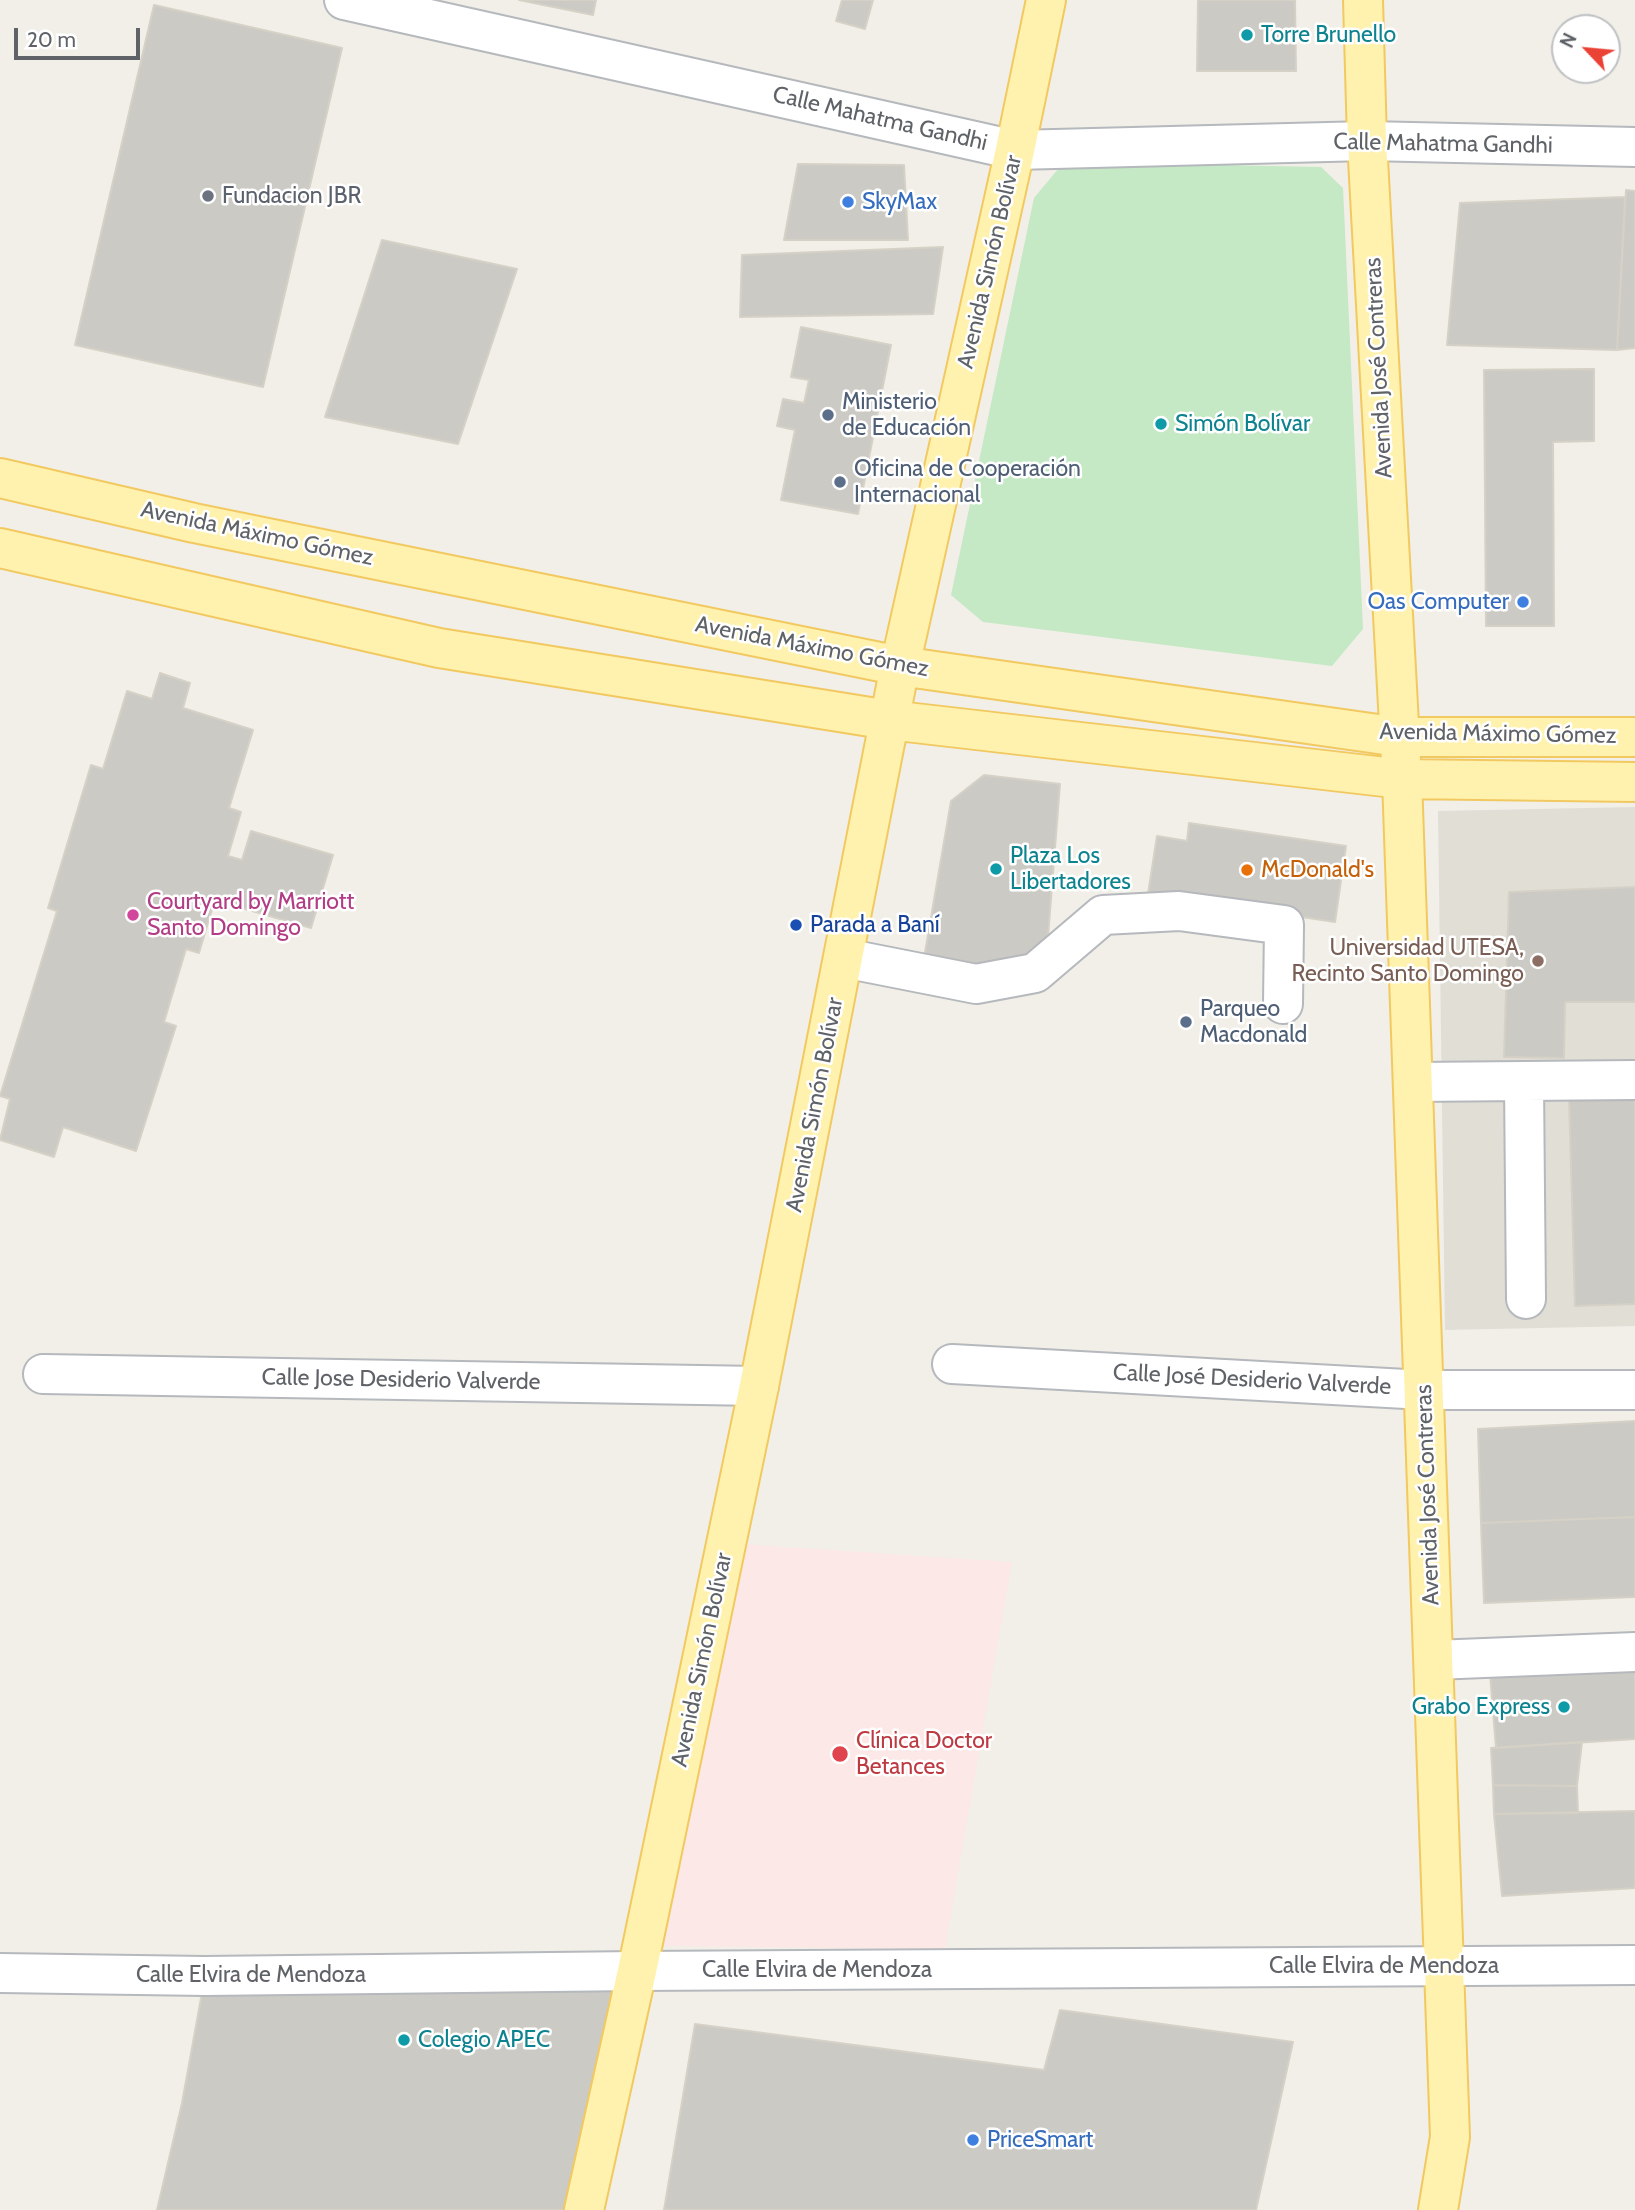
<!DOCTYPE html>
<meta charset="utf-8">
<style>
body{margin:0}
#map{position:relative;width:1635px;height:2210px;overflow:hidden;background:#f1efe8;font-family:Cabin,sans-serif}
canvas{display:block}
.north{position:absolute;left:1551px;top:14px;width:70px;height:70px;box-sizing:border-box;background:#fff;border:2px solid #bfc1c3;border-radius:50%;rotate:296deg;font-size:19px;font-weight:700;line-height:28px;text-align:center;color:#5f6368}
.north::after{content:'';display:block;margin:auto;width:24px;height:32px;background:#ea4335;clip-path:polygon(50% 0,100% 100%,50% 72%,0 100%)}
.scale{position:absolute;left:14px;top:28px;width:126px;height:32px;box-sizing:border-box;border:4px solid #5f6368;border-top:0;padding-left:9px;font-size:21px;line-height:24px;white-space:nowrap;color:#5f6368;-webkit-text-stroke:5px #fff;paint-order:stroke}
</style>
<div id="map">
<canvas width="1635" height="2210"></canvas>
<div class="north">N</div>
<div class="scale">20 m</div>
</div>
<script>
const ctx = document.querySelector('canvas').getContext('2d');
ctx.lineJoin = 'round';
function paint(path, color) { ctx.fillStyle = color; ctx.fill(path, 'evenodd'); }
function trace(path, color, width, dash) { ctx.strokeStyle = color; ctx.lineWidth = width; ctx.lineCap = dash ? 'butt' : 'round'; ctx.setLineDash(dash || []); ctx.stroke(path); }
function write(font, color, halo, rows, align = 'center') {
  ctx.font = font + ' Cabin,sans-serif'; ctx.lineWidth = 5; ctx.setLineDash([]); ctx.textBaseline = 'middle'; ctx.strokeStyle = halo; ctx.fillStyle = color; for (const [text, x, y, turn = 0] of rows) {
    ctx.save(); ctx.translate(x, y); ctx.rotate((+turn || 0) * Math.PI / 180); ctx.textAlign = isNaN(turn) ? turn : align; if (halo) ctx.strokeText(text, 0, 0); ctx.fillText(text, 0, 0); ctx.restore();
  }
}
const education = new Path2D(`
 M1635 807V1326L1445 1330 1438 811Z`);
const medical = new Path2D(`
 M742 1544 1012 1562 945 1949 663 1946Z`);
const green = new Path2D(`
 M1064 162 1321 167 1343 188 1363 629 1332 666 983 622 951 595 1034 198Z`);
const building = new Path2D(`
 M519 0H596L593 15Z
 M842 0H873L865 29 836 21Z
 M1198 0H1295L1296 71H1197Z
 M154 5 342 48 263 387 75 345Z
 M798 164 904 165 908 240H784Z
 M1626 190 1635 191V348L1617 350Z
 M1625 197 1617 350 1447 345 1460 203Z
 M382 240 517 269 458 444 325 417Z
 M943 247 933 314 740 317 742 255Z
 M801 327 891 345 858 514 781 500 795 430 777 426 783 399 804 403 809 380 791 377Z
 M1594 369V441L1553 442 1554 626H1486L1484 370Z
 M160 673 190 683 183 708 253 730 229 808 241 812 228 856 242 860 251 831 333 855 311 928 228 904 226 911 213 906 199 953 186 949 164 1022 176 1026 136 1151 63 1127 54 1157 0 1140 10 1099 0 1096 57 911 48 908 91 765 103 769 127 691 152 699Z
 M984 775 1060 784 1048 937 1006 974 922 970 951 801Z
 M1189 823 1346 846 1335 922 1148 894 1157 836 1187 841Z
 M1635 887V1002H1565L1564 1058 1504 1057 1509 892Z
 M1635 1096V1304L1575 1306 1569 1098Z
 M1635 1421V1517L1481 1523 1478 1429Z
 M1635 1517V1597L1484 1603 1481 1523Z
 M1635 1662V1739L1496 1748 1490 1674Z
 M1582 1742 1577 1786 1493 1785 1491 1748Z
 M1493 1785 1577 1786 1578 1813 1494 1814Z
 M1635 1811V1888L1502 1896 1494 1814Z
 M205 1976 627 1977 579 2210H157L182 2103Z
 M1060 2010 1293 2042 1256 2210H664L695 2024 1044 2070Z`);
const minor = new Path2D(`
 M344 0 1015 150 1367 141 1635 147
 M844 958 976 984 1035 973 1103 915 1179 911 1284 925 1283 1004
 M1413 1082 1635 1080
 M1524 1083 1526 1299
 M952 1364 1424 1390H1635
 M43 1374 759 1386
 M1434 1660 1635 1652
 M0 1973 205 1976 637 1971 1635 1965`);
const major = new Path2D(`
 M1363 0 1367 141 1402 779 1450 2137 1438 2210
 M0 478 194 523 900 666 1399 737H1635
 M0 548 439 648 889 720 1402 779 1635 782
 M584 2210 637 1971 759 1386 900 666 1015 150 1046 0`);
const markers = [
 [1247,35,7,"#0f9aa8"],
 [208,196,7,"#6b7280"],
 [848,202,7,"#3f7fe0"],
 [828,415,7,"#5c6f8a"],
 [1161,424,7,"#0f9aa8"],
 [840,482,7,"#5c6f8a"],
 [1523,602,7,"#3f7fe0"],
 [996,869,7,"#0f9aa8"],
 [1247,870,7,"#e8710a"],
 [133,915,7,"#d1479c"],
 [796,925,7,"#1a4fb4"],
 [1538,961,7,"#8d6e63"],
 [1186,1022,7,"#5c6f8a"],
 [1564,1707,7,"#0f9aa8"],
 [840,1754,9,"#e0444e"],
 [404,2040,7,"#0f9aa8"],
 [973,2140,7,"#3f7fe0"]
];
const cultureNames = [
 ["Torre Brunello",1261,35],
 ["Simón Bolívar",1175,424],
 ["Plaza Los",1010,856],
 ["Libertadores",1010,882],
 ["Grabo Express",1550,1707,"right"],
 ["Colegio APEC",418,2040]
];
const streetNames = [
 ["Calle Mahatma Gandhi",880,119,13],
 ["Calle Mahatma Gandhi",1443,144,1],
 ["Avenida Simón Bolívar",990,262,-77],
 ["Avenida José Contreras",1379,368,-93],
 ["Avenida Máximo Gómez",257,534,12],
 ["Avenida Máximo Gómez",812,647,11],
 ["Avenida Máximo Gómez",1498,734,1],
 ["Avenida Simón Bolívar",815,1105,-79],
 ["Calle Jose Desiderio Valverde",401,1380,1],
 ["Calle José Desiderio Valverde",1252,1380,3],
 ["Avenida José Contreras",1428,1495,-92],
 ["Avenida Simón Bolívar",702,1660,-78],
 ["Calle Elvira de Mendoza",1384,1966],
 ["Calle Elvira de Mendoza",817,1970],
 ["Calle Elvira de Mendoza",251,1975]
];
const worshipNames = [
 ["Fundacion JBR",222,196]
];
const shopNames = [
 ["SkyMax",862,202],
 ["Oas Computer",1509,602,"right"],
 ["PriceSmart",987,2140]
];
const serviceNames = [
 ["Ministerio",842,402],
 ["de Educación",842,428],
 ["Oficina de Cooperación",854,469],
 ["Internacional",854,495],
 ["Parqueo",1200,1009],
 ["Macdonald",1200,1035]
];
const foodNames = [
 ["McDonald's",1261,870]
];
const hotelNames = [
 ["Courtyard by Marriott",147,902],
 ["Santo Domingo",147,928]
];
const transitNames = [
 ["Parada a Baní",810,925]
];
const educationNames = [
 ["Universidad UTESA,",1524,948],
 ["Recinto Santo Domingo",1524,974]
];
const healthNames = [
 ["Clínica Doctor",856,1741],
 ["Betances",856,1767]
];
paint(education, '#e1ded6');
paint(medical, '#fce8e6');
paint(green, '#c5e8c5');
paint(building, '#cccac5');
trace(building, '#d6d1c6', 2);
trace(minor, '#b5b8bc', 42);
trace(major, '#f2c960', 42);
trace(minor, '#fff', 38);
trace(major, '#fff2af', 38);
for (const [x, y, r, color] of markers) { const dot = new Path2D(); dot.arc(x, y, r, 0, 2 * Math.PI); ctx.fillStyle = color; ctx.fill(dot); trace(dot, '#fff', 2.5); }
write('23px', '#0d838f', '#fff', cultureNames, 'left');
write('23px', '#5f6368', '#fff', streetNames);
write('23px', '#5b616d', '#fff', worshipNames, 'left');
write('23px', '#366cbe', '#fff', shopNames, 'left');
write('23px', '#4e5e75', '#fff', serviceNames, 'left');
write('23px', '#c56008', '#fff', foodNames, 'left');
write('23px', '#b23c85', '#fff', hotelNames, 'left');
write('23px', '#164399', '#fff', transitNames, 'left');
write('23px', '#785e54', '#fff', educationNames, 'right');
write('23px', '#be3a42', '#fff', healthNames, 'left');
</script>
